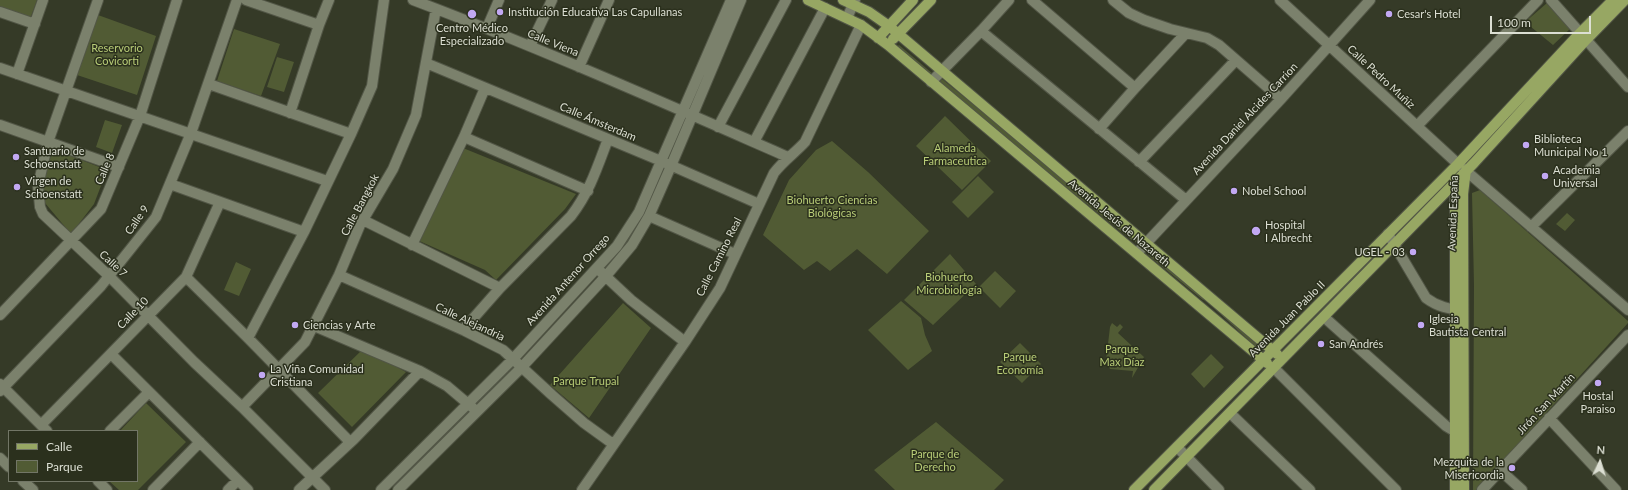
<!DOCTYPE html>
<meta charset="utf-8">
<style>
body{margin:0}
#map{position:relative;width:1628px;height:490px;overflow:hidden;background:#353a27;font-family:Lato,sans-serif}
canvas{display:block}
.legend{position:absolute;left:8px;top:430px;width:130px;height:52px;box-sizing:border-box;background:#2b301d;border:1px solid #727666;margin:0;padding:5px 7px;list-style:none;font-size:12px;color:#dcdfd3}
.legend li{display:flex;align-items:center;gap:8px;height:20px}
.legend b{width:20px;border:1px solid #727666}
.north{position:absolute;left:1580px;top:442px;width:40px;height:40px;-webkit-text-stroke:3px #2b301d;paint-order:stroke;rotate:4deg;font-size:11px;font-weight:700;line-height:16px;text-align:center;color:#dcdfd3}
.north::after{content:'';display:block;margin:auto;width:14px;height:18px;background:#dcdfd3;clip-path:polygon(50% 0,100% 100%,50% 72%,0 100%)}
.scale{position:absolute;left:1490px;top:16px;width:101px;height:18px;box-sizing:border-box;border:2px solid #dcdfd3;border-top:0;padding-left:5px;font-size:12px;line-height:14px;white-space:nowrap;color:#dcdfd3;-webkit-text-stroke:3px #2b301d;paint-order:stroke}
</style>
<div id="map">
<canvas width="1628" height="490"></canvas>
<ul class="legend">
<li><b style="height:5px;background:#97a763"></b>Calle</li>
<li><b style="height:11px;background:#515b34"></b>Parque</li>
</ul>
<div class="north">N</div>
<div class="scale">100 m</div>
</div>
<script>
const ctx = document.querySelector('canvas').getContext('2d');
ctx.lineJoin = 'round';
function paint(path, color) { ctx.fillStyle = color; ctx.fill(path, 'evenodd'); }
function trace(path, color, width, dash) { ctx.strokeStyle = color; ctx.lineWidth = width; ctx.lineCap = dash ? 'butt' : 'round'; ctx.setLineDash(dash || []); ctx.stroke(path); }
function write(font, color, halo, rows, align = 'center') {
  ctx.font = font + ' Lato,sans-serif'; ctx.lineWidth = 3; ctx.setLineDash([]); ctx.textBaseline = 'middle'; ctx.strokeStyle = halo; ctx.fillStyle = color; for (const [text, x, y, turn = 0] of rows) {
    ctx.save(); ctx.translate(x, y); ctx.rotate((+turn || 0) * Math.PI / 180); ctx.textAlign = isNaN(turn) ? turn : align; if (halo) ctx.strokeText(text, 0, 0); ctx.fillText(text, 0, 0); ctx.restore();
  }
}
const green = new Path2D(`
 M0 0H37L30 19 0 10Z
 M1547 3 1571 28 1553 45 1525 22Z
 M98 15 156 36 137 95 77 75Z
 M234 29 280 44 261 96 217 81Z
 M899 45 933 74 930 77 896 48Z
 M277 57 294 62 284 92 267 87Z
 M942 79 1137 237 1133 241 938 84Z
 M945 116 991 161 962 190 916 146Z
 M105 120 122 125 112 153 96 147Z
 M832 141 868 172 929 231 887 274 857 249 830 271 817 261 804 270 763 235 789 180 816 150Z
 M463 148 576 194 565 209 496 280 485 270 417 240Z
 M53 149 107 170 94 204 71 234 45 203 42 185Z
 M978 176 994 192 968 218 952 202Z
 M1480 190 1628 321V323L1476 490H1473L1474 285 1472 193Z
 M1567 213 1575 220 1565 231 1556 224Z
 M1153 251 1207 297 1203 300 1148 255Z
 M950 254 976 284 933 325 904 300Z
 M236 262 251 269 239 296 224 290Z
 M995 271 1016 291 1000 308 979 287Z
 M901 301 921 318 925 335 932 351 908 370 868 330Z
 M623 303 651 328 589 418 550 385Z
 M1216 304 1261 347 1259 350 1213 307Z
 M1112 323 1117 327 1120 324 1123 327 1118 333 1144 357 1132 378 1133 371 1110 369 1106 361 1110 327Z
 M1020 343 1041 364 1022 383 1000 362Z
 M363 349 406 372 352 427 318 393Z
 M1211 354 1224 367 1204 388 1191 374Z
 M146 403 186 442 138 490H119L109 481H137V431H120Z
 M936 422 1004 480 994 490H895L874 470Z`);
const minor = new Path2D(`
 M98 0 48 142 38 186 40 207 43 214 109 276 194 362 242 407 325 490
 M246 0 319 25
 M413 0C540 48 664 103 788 157
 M1032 0 1135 88
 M1113 0 1129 13 1144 20 1170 29 1207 38 1219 45 1281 99
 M1280 0 1458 164 1628 310
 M1551 0 1628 87
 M0 12 35 24
 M847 18 855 0
 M487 28 499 0
 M981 31 1186 200
 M530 46 552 0
 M426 63 661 161 759 204
 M579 67 609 0
 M0 68 327 181
 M17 74 43 0
 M931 82 981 31 1009 0
 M209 84 351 134
 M290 113 319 25 329 0
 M0 125 119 167
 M1417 126 1538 0
 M718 127 786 0
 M1099 129 1135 88 1186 33
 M464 137 588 191
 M754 142 825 8
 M1139 162 1236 60
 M170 184 304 232
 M649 216 735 254
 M363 220 500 288
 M1531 227 1628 131
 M1388 234 1426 298C1438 307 1449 309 1463 310
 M412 245 464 137 485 88
 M1137 253 1281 99 1370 0
 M601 272 631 300 685 342
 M339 275 463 330 503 350 552 395 584 423 613 444
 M186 277 248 338 350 442
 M0 315 101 209 140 116 177 0
 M1324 317 1446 426 1456 432
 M314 326 420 371 447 386 473 408
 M463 330 500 288 571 216C590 191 597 168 608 139
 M248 338 304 232 351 134 372 86 384 0
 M111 354 248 490
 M1274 368 1396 490
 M0 384 47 431
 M0 391 101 286 156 217 191 133 237 0
 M242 407 305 342 339 275 360 225 393 169 416 115 436 9
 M1230 413 1310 490
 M1549 418 1616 490
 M41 425 186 277 220 202
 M110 431 149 392
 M1177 447 1219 490
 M0 458 9 467
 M1501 471 1522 490
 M23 481 33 490
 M98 481 107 490
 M153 490 200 442
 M228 490 238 480
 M299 490 354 439 420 371
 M381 490 513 359 617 246 639 212 731 0
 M398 490 521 368 606 276 632 245 649 216 671 166 741 0
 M582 490 685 342 720 288 774 173C783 161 795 153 805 142L861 25
 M1482 490 1628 335`);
const major = new Path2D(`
 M808 0 861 25 888 45 1267 363
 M843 0 869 12 889 26 1277 354
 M878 38 913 0
 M893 39 931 0
 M1455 180V490
 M1134 490 1458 164 1580 33 1613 0
 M1154 490 1474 163 1586 40 1625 0
 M1464 490 1463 194 1466 170`);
const markers = [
 [500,12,4,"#c2a8f3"],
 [472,14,5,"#c2a8f3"],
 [1389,14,4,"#c2a8f3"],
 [1526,145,4,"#c2a8f3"],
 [16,157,4,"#c2a8f3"],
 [1545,176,4,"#c2a8f3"],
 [17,187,4,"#c2a8f3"],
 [1234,191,4,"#c2a8f3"],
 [1256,231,5,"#c2a8f3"],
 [1413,252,4,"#c2a8f3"],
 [295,325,4,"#c2a8f3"],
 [1421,325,4,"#c2a8f3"],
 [1321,344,4,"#c2a8f3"],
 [262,375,4,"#c2a8f3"],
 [1598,383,4,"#c2a8f3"],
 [1512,468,4,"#c2a8f3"]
];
const poiNames = [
 ["Institución Educativa Las Capullanas",508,12],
 ["Cesar's Hotel",1397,14],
 ["Centro Médico",472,28,"center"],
 ["Especializado",472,41,"center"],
 ["Biblioteca",1534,139],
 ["Municipal No 1",1534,152],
 ["Santuario de",24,151],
 ["Schoenstatt",24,164],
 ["Academia",1553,170],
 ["Universal",1553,183],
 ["Virgen de",25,181],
 ["Schoenstatt",25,194],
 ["Nobel School",1242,191],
 ["Hospital",1265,225],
 ["I Albrecht",1265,238],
 ["UGEL - 03",1405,252,"right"],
 ["Iglesia",1429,319],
 ["Bautista Central",1429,332],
 ["Ciencias y Arte",303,325],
 ["San Andrés",1329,344],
 ["La Viña Comunidad",270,369],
 ["Cristiana",270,382],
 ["Hostal",1598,396,"center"],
 ["Paraiso",1598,409,"center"],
 ["Mezquita de la",1504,462,"right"],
 ["Misericordia",1504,475,"right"]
];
const streetNames = [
 ["Calle Viena",553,43,22],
 ["Calle Pedro Muñiz",1381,77,43],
 ["Avenida Daniel Alcides Carrion",1245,119,-47],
 ["Calle Ámsterdam",598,122,23],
 ["Calle 8",105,169,-67],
 ["Calle Bangkok",360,205,-62],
 ["Avenida España",1453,213,-88],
 ["Calle 9",137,220,-55],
 ["Avenida Jesús de Nazareth",1119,223,40],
 ["Calle Camino Real",719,257,-63],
 ["Calle 7",113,264,43],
 ["Avenida Antenor Orrego",568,280,-48],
 ["Calle 10",133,313,-46],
 ["Avenida Juan Pablo II",1287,319,-45],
 ["Calle Alejandria",470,322,25],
 ["Jirón San Martín",1546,404,-47]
];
const parkNames = [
 ["Reservorio",117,48],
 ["Covicorti",117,61],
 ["Alameda",955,148],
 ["Farmaceutica",955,161],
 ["Biohuerto Ciencias",832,200],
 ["Biológicas",832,213],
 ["Biohuerto",949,277],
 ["Microbiología",949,290],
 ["Parque",1122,349],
 ["Max Díaz",1122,362],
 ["Parque",1020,357],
 ["Economía",1020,370],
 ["Parque Trupal",586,381],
 ["Parque de",935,454],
 ["Derecho",935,467]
];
paint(green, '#515b34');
trace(minor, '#525646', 12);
trace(major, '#525646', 12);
trace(minor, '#7b816c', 10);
trace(major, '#97a763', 10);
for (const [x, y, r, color] of markers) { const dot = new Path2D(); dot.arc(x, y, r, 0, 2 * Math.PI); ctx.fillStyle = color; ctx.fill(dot); trace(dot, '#2b301d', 1.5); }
write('11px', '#dcdfd3', '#2b301d', poiNames, 'left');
write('11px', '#dcdfd3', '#2b301d', streetNames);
write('11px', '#b8cc77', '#2b301d', parkNames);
</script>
